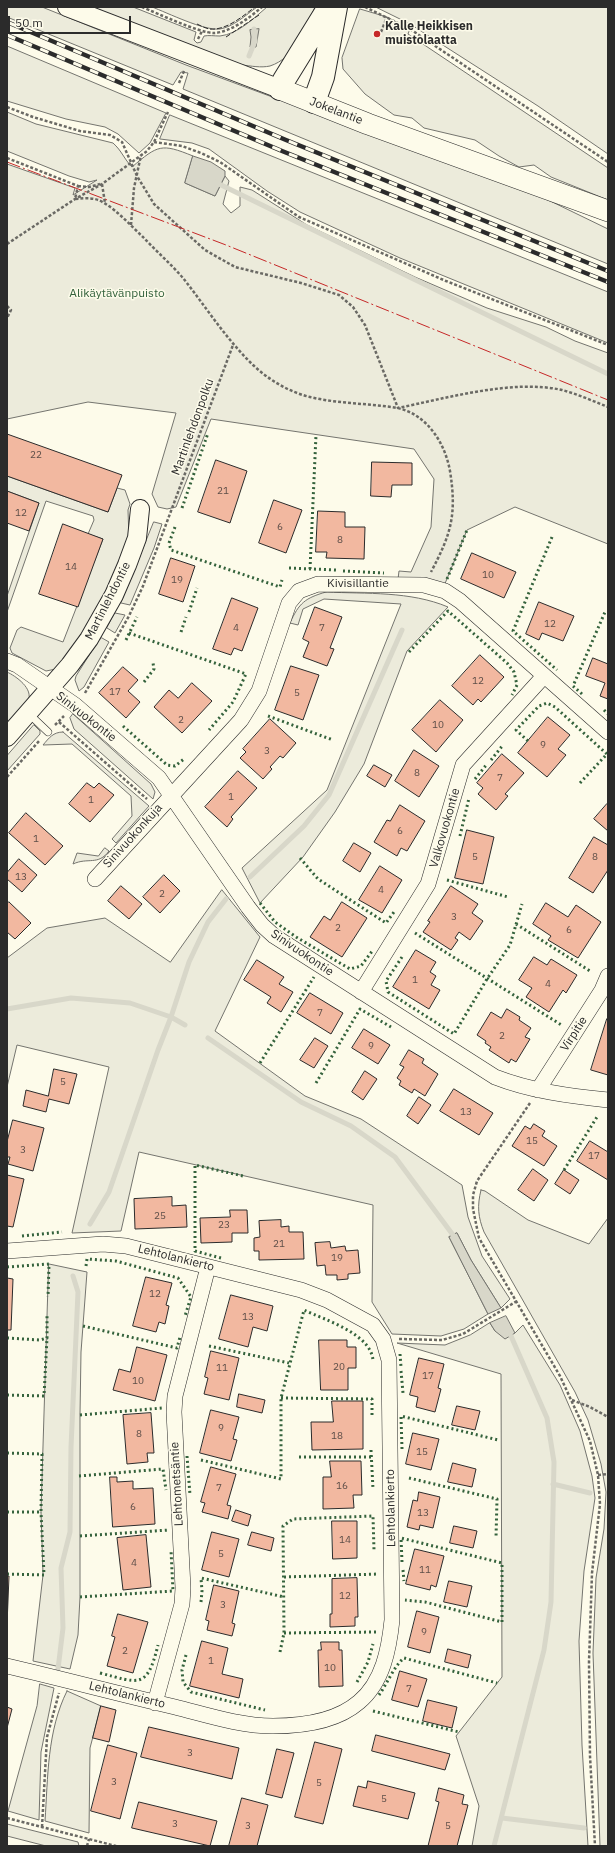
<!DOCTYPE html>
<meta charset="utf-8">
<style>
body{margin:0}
#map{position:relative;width:615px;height:1853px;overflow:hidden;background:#fdfbea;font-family:"IBM Plex Sans",sans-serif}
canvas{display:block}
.frame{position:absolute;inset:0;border:8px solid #2b2b2b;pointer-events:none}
.scale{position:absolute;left:8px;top:16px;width:123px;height:18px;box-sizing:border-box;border:2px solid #2b2b2b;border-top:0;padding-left:5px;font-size:12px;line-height:14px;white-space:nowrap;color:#2b2b2b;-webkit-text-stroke:3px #fdfbea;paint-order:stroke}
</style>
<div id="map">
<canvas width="615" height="1853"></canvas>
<div class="frame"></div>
<div class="scale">50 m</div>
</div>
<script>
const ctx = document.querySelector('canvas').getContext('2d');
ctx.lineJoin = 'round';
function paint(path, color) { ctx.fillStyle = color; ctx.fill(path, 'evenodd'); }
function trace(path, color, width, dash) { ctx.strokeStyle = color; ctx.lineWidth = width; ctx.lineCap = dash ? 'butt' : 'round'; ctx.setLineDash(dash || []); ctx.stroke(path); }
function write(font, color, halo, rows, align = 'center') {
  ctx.font = font + ' "IBM Plex Sans",sans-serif'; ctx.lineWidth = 3; ctx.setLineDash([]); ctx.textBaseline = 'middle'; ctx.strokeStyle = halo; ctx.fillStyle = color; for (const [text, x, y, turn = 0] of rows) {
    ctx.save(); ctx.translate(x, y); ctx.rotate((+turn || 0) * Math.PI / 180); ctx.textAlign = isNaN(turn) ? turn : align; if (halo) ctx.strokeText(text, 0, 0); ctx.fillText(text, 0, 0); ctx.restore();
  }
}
const green = new Path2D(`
 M7 7H42L186 65 542 197 608 229V264L183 89 188 73 181 72 173 85 7 17Z
 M87 7H133L196 32 194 40 197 43 201 42 204 36C209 35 214 36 220 36 238 34 254 18 267 7H315C306 28 295 58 270 66 261 68 251 66 242 65Z
 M152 7H257C246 15 233 27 220 29 204 31 168 13 152 7Z
 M376 7H608V154L538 106 410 24Z
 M360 9 387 17 410 29 408 34 608 168V200L551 177 534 165 519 167 499 156 475 140 424 128 412 118 394 115 365 94 343 69 342 58Z
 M7 46 166 113 150 143 139 153 118 134 105 127 66 119 7 101Z
 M7 112 36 124 113 143C122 151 124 159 132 167 158 145 161 143 193 156L185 183 215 196 225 176 229 181 223 204 231 213 240 206V187L252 190 307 225 415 277 487 308 546 327 575 341 608 353V544L515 507 467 530 444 586 398 579 399 571 411 572 431 527 434 479 414 449 211 419 176 507 167 509 158 507 152 494 176 413 88 402 7 419V164L75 188 73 195 97 180 89 182 69 176 7 151Z
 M170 115 608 292V343L400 258 300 212 267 191 209 149 192 143 160 139Z
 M7 476 108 512 117 488 125 490 130 504 128 510 129 539 100 604 88 625 56 669 46 671 12 653 10 648 17 630 21 627 63 642 103 539 88 534 94 520 93 516 46 501 7 612V596L39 503 7 491Z
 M154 522 162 524 154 548 130 605 121 603Z
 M326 592C367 594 410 591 448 607L407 651 364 764 335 812 303 857 260 903 242 868 327 790 401 604 324 599 303 609 298 625 290 623C299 603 305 598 326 592Z
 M115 613 125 615 115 633 107 628Z
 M102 638 109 642 84 687 79 691 75 680 76 676 98 641Z
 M7 672C16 676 34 689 28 701 24 710 13 718 7 725Z
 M73 714 151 784 155 792 153 799 74 729 70 718Z
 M34 725 40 731V734L7 771V756Z
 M63 732 149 806 116 843 112 839 132 816 131 796 72 744 43 745C49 738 53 732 63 732Z
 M105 848 109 851C98 866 88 857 73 864L77 853 98 856Z
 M222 890 260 937 215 1031 305 1096 361 1119 462 1185 468 1217 482 1256 510 1299 501 1308 471 1260 457 1233 449 1237 488 1314 464 1329 441 1336 392 1334 372 1302 373 1205 139 1152 121 1231 72 1233 109 1067 17 1045 7 1087V958L47 928 105 918 170 962Z
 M481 1190 485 1191 528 1220 589 1244 608 1218V1846H600L593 1653 596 1578 604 1529 606 1492 601 1464 588 1420 575 1392 484 1232C478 1217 477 1206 481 1190Z
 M49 1264 87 1272 81 1352 80 1415V1597L78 1635 70 1669 33 1661 43 1575 41 1512Z
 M490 1323 495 1331 515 1333 523 1325 560 1385 580 1431 592 1476 595 1498 584 1571 579 1641 582 1745 588 1846H472L479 1806 456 1736 502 1677 501 1374 397 1343 445 1345 470 1335Z
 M40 1684 54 1688 41 1752 39 1820 8 1811 37 1706Z
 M67 1691 101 1706 90 1748 89 1833 45 1821C48 1777 47 1731 67 1691Z
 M7 1824 78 1842 79 1846H46L7 1836Z`);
const water = new Path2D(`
 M259 29 256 47H250L251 37 250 30Z
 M193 156 211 162 225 171V176L215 196 185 183Z
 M457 1233 471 1260 501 1308 488 1314 449 1237Z
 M506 1316 515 1333 505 1339 495 1331 490 1323Z`);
const stream = new Path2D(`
 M249 56 255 41 254 29
 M215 182 608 374
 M250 877 304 826 329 795 402 630
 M7 1009 71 998 130 1003 171 1017 185 1025
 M208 1038 301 1102 351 1126 395 1157 453 1235
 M90 1224 109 1192 158 1050 171 1017 189 962 208 922 226 899
 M553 1484 590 1493
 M58 1669 63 1628 61 1568 70 1532 71 1447 78 1292 73 1276
 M502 1818 584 1828
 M494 1846 544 1650 551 1602 554 1462 547 1418 511 1336`);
const building = new Path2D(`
 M7 434 122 475 108 512 7 476Z
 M216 460 247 471 230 523 198 512Z
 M372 462 412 463V485H392L391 497 371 496Z
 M7 491 39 503 29 531 7 523Z
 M274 500 302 510 286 553 259 543Z
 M318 511 345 512V527H365L364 559 326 558 327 552H316Z
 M63 524 103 539 78 607 39 594Z
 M472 553 516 572 504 598 461 579Z
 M171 558 195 566 183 602 159 594Z
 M232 598 258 608 242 651 234 648 231 655 213 649Z
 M539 602 574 616 563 641 542 633 539 640 526 634Z
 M315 607 342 617 330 648 334 649 327 666 303 657 309 642 303 639Z
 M480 655 504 677 481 702 478 699 473 705 452 686Z
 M593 658 608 664V699L600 696 605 683 586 676Z
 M291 666 319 675 303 720 275 710Z
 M123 667 138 680 128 691 140 702 126 718 99 693Z
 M192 683 212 701 182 733 154 707 169 690 178 698Z
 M440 700 463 720 436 752 412 730Z
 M548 717 570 735 558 749 566 755 547 777 518 753Z
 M270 719 296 743 283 758 280 756 270 767 272 769 263 779 240 758 246 752 243 749Z
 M414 750 439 766 419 797 395 781Z
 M502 754 524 773 505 794 508 796 496 810 478 794 483 788 477 783Z
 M374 765 392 775 385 787 367 776Z
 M238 771 257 788 231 817 233 819 227 827 205 807Z
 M87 783 94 788 99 783 114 795 90 822 69 804Z
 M607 804 608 805V831L594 819Z
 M400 805 425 821 407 851 401 848 397 856 374 842 387 820 390 821Z
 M26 813 63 846 45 865 9 833Z
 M467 830 494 837 483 884 455 878Z
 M594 837 608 845V870L593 893 569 878Z
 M354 843 371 853 360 872 343 861Z
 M19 859 37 875 22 892 7 879V873Z
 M380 866 402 880 382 913 359 900Z
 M164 875 180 891 160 913 143 897Z
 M121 886 142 904 129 919 108 901Z
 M451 886 478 904 472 913 483 921 470 940 459 932 455 938 458 940 451 950 423 932 430 922 428 921Z
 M9 902 31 923 15 939 7 932V904Z
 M342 902 367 918 342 957 310 937 324 916 330 920Z
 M546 903 568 917 576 905 601 922 578 958 548 940 551 936 533 924Z
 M416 950 436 962 430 972 436 976 431 985 440 990 429 1009 393 987Z
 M534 957 547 965 551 959 577 975 566 993 563 990 549 1012 526 997 532 988 519 980Z
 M257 960 284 977 279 984 293 992 281 1012 267 1003 271 997 244 980Z
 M310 993 343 1013 331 1034 297 1013Z
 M507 1009 520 1017 519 1020 531 1028 525 1037 530 1039 516 1062 511 1059 509 1063 489 1050 491 1047 485 1043 486 1041 477 1035 491 1012 501 1018Z
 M607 1019 608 1020V1075L591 1070Z
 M364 1029 390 1045 378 1064 352 1048Z
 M315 1038 328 1046 314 1068 300 1060Z
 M409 1050 424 1059 422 1063 438 1074 425 1096 414 1089 412 1093 399 1085 401 1081 397 1078 404 1067 400 1065Z
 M54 1069 77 1074 69 1104 49 1099 46 1112 23 1106 26 1090 48 1096Z
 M365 1071 377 1079 363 1100 352 1092Z
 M454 1089 493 1113 479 1135 440 1111Z
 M419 1097 431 1105 418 1124 407 1116Z
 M13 1120 44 1128 33 1171 8 1164 10 1157H7V1142Z
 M534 1124 545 1131 542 1136 557 1146 544 1166 512 1146 525 1126 530 1129Z
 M590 1141 608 1152V1180L577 1161Z
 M533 1169 548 1180 534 1201 518 1190Z
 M564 1170 579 1180 570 1194 555 1184Z
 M7 1175 24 1179 13 1227 7 1226Z
 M172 1197V1206L186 1205 187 1227 135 1229 134 1199Z
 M230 1210H247L248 1233H232V1242L201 1243 200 1218 230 1217Z
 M281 1220V1227L289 1226V1232H303L304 1259 259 1260V1251H254V1238L260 1237 259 1221Z
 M330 1242 331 1248 345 1246 346 1251 358 1250 360 1273 348 1274V1279L337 1280V1275H326L325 1265 317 1266 315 1243Z
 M146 1277 172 1283 166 1305 169 1306 165 1324 159 1322 156 1332 133 1326Z
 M7 1278 13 1279 11 1330H7Z
 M231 1295 273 1306 267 1331 253 1327 248 1347 219 1339Z
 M319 1340H347V1347H356V1368H348V1390H321Z
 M137 1347 167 1355 155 1401 113 1390 119 1369 130 1372Z
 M211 1351 239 1358 229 1400 204 1394 208 1378 205 1377Z
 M419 1358 444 1364 438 1388 441 1389 435 1412 416 1407 418 1397 410 1395Z
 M239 1394 265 1400 262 1413 237 1407Z
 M332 1401H363V1449L312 1450 311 1422H333Z
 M457 1406 480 1411 475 1430 452 1425Z
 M211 1410 239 1417 233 1439 237 1440 231 1461 200 1453Z
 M151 1413 154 1453H147L148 1462 127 1464 123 1415Z
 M413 1433 439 1439 431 1470 406 1464Z
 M330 1461H361L362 1495H353L354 1508 323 1509V1477H331Z
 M453 1463 476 1469 472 1487 448 1482Z
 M211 1467 236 1474 227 1505 231 1506 228 1519 202 1512 205 1503 201 1502Z
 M110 1477H117V1482L133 1481V1489L153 1488 155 1524 113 1527Z
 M419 1492 440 1497 433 1528 420 1525 419 1530 407 1527 413 1500 417 1501Z
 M236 1510 251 1515 248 1526 232 1521Z
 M332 1521H357V1558L333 1559Z
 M454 1526 477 1531 473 1548 450 1543Z
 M212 1532 239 1539 229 1577 202 1570Z
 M252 1532 274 1538 271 1551 248 1545Z
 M146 1535 151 1587 123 1590 117 1538Z
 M415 1549 444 1556 436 1587 431 1585 430 1590 406 1584Z
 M7 1576H9L7 1625Z
 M357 1578 358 1617H355V1626L330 1627V1614H332V1579Z
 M449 1581 472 1586 467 1607 444 1602Z
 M214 1585 239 1591 232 1623 235 1624 232 1636 207 1630 209 1621 206 1620Z
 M417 1611 439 1617 430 1653 408 1647Z
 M118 1614 148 1622 133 1673 107 1666 115 1637 112 1636Z
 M202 1641 228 1648 222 1674 243 1679 239 1698 190 1686Z
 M321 1642H339V1650H342L343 1686 319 1687 318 1650H321Z
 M448 1649 471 1655 468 1668 445 1662Z
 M400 1671 427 1679 418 1707 392 1700Z
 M428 1700 457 1707 452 1728 423 1721Z
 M101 1706 116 1710 109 1742 93 1738Z
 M7 1707 12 1709 7 1728Z
 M149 1727 239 1748 232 1779 141 1757Z
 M376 1735 450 1754 445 1770 372 1751Z
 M315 1742 342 1749 323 1824 295 1817Z
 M108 1745 137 1753 120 1819 91 1811Z
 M277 1749 294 1753 282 1798 266 1794Z
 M368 1781 415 1793 408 1819 353 1806 358 1786 366 1788Z
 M439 1788 464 1795 462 1804 468 1805 457 1846H428L439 1802 436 1801Z
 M242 1798 268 1805 257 1846H229Z
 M139 1802 217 1821 210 1846 132 1828Z`);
const path = new Path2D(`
 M142 7C157 13 199 33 214 33 231 32 249 18 262 7
 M365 7 410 29 608 162
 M381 32 387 17
 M198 39 202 31
 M179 83 184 71
 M7 107 33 117 80 131 110 135 122 142 137 176 154 204 205 250 235 267 301 283 339 295 353 307 365 325 398 408C447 398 513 379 562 390 577 394 593 401 608 407
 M154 142 182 146 201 153 220 162 299 217 446 281 608 345
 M7 158 78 186 75 199C86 198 95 197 104 203 118 211 131 226 143 237 156 251 171 264 183 278 206 307 226 339 253 365 269 380 289 392 310 397 339 404 368 403 397 408 427 414 445 443 450 471 457 515 451 534 431 572
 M102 184 105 203
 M78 186 89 187 100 184
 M131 225 134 188 141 155
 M7 244 75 199 102 184 147 151 154 142 168 112
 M7 306 11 310 7 318
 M85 693 129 616 143 586 233 345
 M59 722 147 799
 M55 725 64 716
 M7 777 40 740
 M530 1103 477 1181 473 1195V1209L479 1238 560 1376 590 1441 598 1475 600 1504 592 1573 589 1662 590 1756 595 1846
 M399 1339 442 1340 463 1334 517 1301
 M572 1400 590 1407 608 1417
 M598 1475 608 1474
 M7 1818 116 1846
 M42 1827 47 1737 59 1693
 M87 1846 89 1839`);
const service = new Path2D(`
 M28 713 48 732`);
const minor = new Path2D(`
 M7 661 17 665 75 705 159 778 248 907 262 925 274 936 495 1077C531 1091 569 1096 608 1100
 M95 879 241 720 259 691 289 603 299 591 318 584 424 585 445 591 460 601 608 732
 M361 992 428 884 463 765 544 676
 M538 1090 602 990 608 976
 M7 1251 103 1244 126 1246 301 1290 327 1300 373 1325 383 1339 389 1360 392 1620C389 1649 383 1682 359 1702 336 1722 302 1726 273 1726 240 1726 207 1715 175 1707 119 1694 63 1679 7 1666
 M155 1703 182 1604 183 1588 174 1412 175 1396 208 1267`);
const tertiary = new Path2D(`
 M67 7 280 89
 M7 737 70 665 89 639 114 595 127 565 137 538 140 509`);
const secondary = new Path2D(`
 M280 89 368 124 608 211`);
const trunk = new Path2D(`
 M280 89 284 80 329 7
 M314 102 323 77 336 7`);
const rail = new Path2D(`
 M7 22 286 140 608 271
 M7 35 282 151 608 282`);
const hedge = new Path2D(`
 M182 508 208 433
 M175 527 169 543 171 550 280 587 282 580
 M552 537 513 631 557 670
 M289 568 336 570
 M310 569 316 435
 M343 571 384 573
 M447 579 467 530
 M189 612 197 588
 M181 632 186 617
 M129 633 246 674 233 702 209 730
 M126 640 137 617
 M409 652 448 611 507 663 514 672 517 685 512 695
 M144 682 154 669 153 663
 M582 694 573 686 605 612
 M604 710 608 714
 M268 716 333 740
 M123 726 167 765 175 766 184 759
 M528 741 516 730 539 706 547 703 555 707 608 755
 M491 760 503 745
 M475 779 487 764
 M580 783 607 754
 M460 836 469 798
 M300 858 318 879 386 923 394 912
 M447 880 508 897
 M260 903 275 922 296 937 350 969 361 966 373 950
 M516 924 590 971
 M415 933 563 1026
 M402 957 386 981 388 992 454 1034 487 979 510 945 522 904
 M260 1063 314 977
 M316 1083 360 1009 391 1027
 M564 1170 597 1117
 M22 1236 62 1232
 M221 1258 195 1251V1165L243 1176
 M86 1266 87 1259 116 1261 178 1278 191 1297 185 1316
 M7 1267 49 1264 48 1297
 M83 1326 177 1348 180 1337
 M7 1338 40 1340 47 1338V1314
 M209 1346 289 1363
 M400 1354 401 1367
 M401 1371 403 1393
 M7 1395 44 1396 47 1338
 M281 1398 372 1399V1417
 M80 1415 162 1408
 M402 1449 401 1416 498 1440
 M371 1450 373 1489
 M7 1453 42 1454 41 1512H7
 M187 1456 190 1495
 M299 1457H371
 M201 1460 281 1479V1398L304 1310C325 1320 372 1334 373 1361
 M79 1476 163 1469 166 1490
 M409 1478 497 1499 496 1538
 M80 1536 169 1530
 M402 1562 401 1538 502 1563V1622L425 1602 405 1600
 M403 1570 404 1581
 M7 1574 44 1575 41 1512
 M284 1577 378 1574
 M80 1597 173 1591 171 1550
 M201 1602 202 1591 201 1578 284 1597
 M284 1633 376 1632
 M280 1652 284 1633 283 1526 293 1519 373 1516 374 1550
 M186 1655 182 1670 183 1682 191 1692 265 1710
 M100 1673C139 1683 147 1690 158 1645
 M357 1682 368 1662 373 1644
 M379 1695C387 1684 394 1666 404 1658L497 1683
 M373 1711 459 1732`);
const fence = new Path2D(`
 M197 24C201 26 205 28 209 29 226 31 243 16 255 7
 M226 37 259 15`);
const power = new Path2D(`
 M7 162 226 245 608 400`);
const markers = [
 [377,34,4,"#c62828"]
];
const numberNames = [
 ["22",36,455],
 ["21",223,491],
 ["12",21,513],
 ["6",280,527],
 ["8",340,540],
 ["14",71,567],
 ["10",488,575],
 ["19",177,580],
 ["12",550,624],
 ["4",236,628],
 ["7",322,628],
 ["12",478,681],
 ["17",115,692],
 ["5",297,693],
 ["2",181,720],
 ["10",438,725],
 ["9",543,745],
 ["3",267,751],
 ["8",417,773],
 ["7",500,778],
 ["1",231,797],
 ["1",91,800],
 ["6",400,831],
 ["1",36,839],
 ["5",475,857],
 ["8",595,857],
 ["13",21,877],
 ["4",381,890],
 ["2",162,894],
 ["3",454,917],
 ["2",338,928],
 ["6",569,930],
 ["1",415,980],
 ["4",548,984],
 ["7",320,1013],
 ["2",502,1036],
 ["9",371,1046],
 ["5",63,1082],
 ["13",466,1112],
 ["15",532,1141],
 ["3",23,1150],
 ["17",594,1156],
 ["25",160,1216],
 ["23",224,1225],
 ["21",279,1244],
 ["19",337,1258],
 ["12",155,1294],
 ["13",248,1317],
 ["20",339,1367],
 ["11",222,1368],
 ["17",428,1376],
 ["10",138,1381],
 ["9",221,1428],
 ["8",139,1434],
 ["18",337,1436],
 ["15",422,1452],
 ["16",342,1486],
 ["7",219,1488],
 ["6",133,1507],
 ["13",423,1513],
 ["14",345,1540],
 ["5",221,1554],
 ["4",134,1563],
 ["11",425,1570],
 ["12",345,1596],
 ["3",223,1605],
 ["9",424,1632],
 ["2",125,1651],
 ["1",211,1661],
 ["10",330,1668],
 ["7",409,1689],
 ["3",190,1753],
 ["3",114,1782],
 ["5",319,1783],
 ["5",384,1799],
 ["3",175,1824],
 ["3",248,1826],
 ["5",448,1826]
];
const poiNames = [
 ["Kalle Heikkisen",385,27],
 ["muistolaatta",385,41]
];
const streetNames = [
 ["Jokelantie",336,111,21],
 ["Martinlehdonpolku",193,427,-70],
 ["Kivisillantie",358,584],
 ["Martinlehdontie",108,601,-63],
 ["Sinivuokontie",86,717,38],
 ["Valkovuokontie",445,828,-74],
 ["Sinivuokonkuja",133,836,-48],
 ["Sinivuokontie",302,953,34],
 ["Virpitie",574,1034,-57],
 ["Lehtolankierto",176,1258,14],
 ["Lehtometsäntie",177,1484,-93],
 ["Lehtolankierto",391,1508,-91],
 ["Lehtolankierto",127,1695,14]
];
const parkNames = [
 ["Alikäytävänpuisto",117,294]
];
paint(green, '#ecebdb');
trace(green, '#74746e', 1);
paint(water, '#d8d7c9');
trace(water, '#74746e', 1);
trace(stream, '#d8d7c9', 5);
paint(building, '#f2b8a0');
trace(building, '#2b2b2b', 1);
trace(service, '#2b2b2b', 8);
trace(minor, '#2b2b2b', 16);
trace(tertiary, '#2b2b2b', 20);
trace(secondary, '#2b2b2b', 22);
trace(trunk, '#2b2b2b', 24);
trace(path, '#6a6964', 2.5, [3, 2]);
trace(service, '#fdfbea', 7);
trace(minor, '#fdfbea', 15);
trace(tertiary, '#fdfbea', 18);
trace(secondary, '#fdfbea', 21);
trace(trunk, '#fdfbea', 22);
trace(rail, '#2b2b2b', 4.5);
trace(rail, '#fdfbea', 3, [9]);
trace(hedge, '#34623c', 3, [2, 3]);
trace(fence, '#2b2b2b', 1, [5, 2]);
trace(power, '#c62828', 1, [14, 3, 2, 3]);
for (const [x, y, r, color] of markers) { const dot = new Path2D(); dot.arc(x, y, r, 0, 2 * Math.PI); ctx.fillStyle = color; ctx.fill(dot); trace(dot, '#fdfbea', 1.5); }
write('10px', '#5d4e48', null, numberNames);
write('bold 12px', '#2b2b2b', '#fdfbea', poiNames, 'left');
write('12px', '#2b2b2b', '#fdfbea', streetNames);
write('12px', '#34623c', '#fdfbea', parkNames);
</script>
